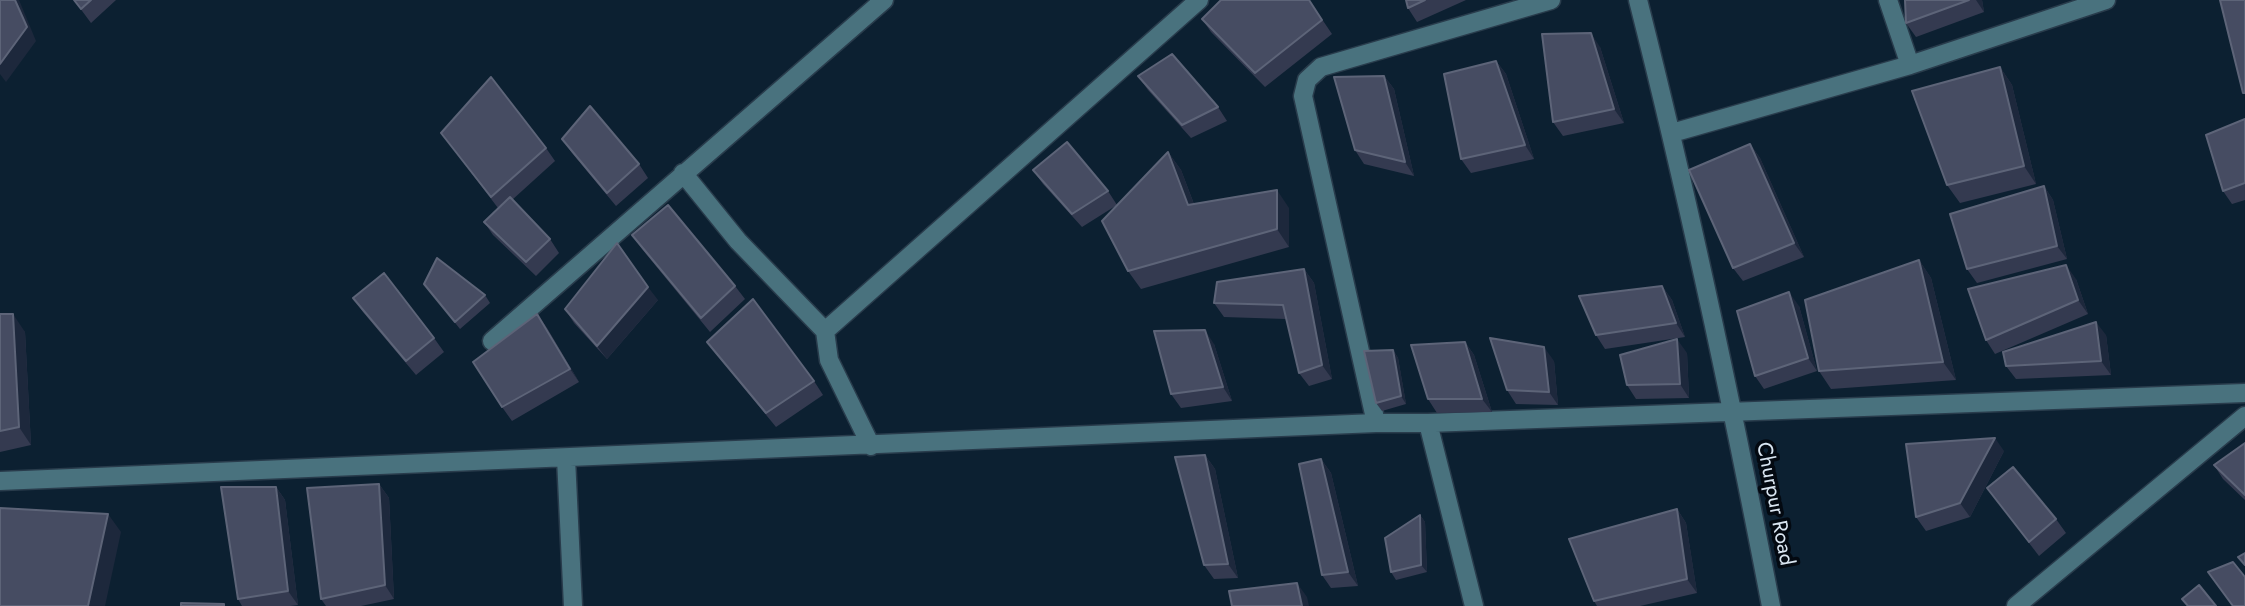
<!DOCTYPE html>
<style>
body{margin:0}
canvas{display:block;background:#0c2031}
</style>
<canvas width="2245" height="606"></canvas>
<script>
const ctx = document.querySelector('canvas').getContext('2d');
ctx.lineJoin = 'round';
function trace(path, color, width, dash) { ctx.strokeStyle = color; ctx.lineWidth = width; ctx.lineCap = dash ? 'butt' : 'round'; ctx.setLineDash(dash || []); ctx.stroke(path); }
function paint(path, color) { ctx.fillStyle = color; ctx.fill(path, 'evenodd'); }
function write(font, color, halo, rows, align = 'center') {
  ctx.font = font + ' Jost,sans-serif'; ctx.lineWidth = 7; ctx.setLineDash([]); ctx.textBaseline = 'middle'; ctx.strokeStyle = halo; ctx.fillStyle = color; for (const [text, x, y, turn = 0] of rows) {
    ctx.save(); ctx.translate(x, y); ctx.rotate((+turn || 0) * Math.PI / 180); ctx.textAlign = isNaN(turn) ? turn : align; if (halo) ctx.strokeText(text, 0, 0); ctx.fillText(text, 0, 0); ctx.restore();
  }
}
const minor = new Path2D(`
 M1638 0C1689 201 1732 403 1771 606
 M1888 0 1910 65
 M1672 133 1910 65 2106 0
 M683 173 738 241 825 331
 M492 341 884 0
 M1376 423 1303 96 1307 80 1321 67 1551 0
 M1428 423 1474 606
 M871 446 829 360 825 331 1199 0
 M566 458 573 606
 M0 481 1376 423H1428L2245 393
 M2016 606 2245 416`);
const wall = new Path2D(`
 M74 0H116L91 23Z
 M1309 0 1332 34 1265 87 1211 32 1202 19Z
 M1406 0H1466L1417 22 1408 8Z
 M1905 0H1982L1984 12 1916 37 1906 23Z
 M1600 47 1624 123 1563 136 1553 122Z
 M1496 61 1506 74 1534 159 1471 173 1461 159Z
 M2000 67 2012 85 2036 184 1960 203 1947 185Z
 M1138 76 1218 107 1227 121 1191 138 1148 90Z
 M1384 76 1394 89 1414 176 1364 164 1355 150Z
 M2245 119V200L2232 204 2223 191Z
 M441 133 546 148 555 161 512 200 550 239 559 253 536 276 493 235 484 222 498 208Z
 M562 139 639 164 648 178 616 206 572 153Z
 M1750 144 1760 158 1804 257 1743 281 1733 268Z
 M1168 152 1181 170 1194 204 1289 208V247L1141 289 1128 271 1117 205 1082 227 1043 184 1033 170 1108 191 1117 205Z
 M2044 186 2053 200 2067 259 1977 283 1967 269Z
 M632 235 735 286 745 299 710 332 642 249Z
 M1919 260 1931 278 1956 380 1831 389 1819 371Z
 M1304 269 1314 283 1332 379 1309 386 1299 373 1286 319 1224 317 1214 303Z
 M2076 279 2088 314 1995 354 1986 340Z
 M424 284 485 295 490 303 460 329Z
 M1662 286 1672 300 1685 337 1605 349 1596 335Z
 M353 298 434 338 444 352 416 375 363 312Z
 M658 300 607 359 574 323 565 309Z
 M1799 306 1817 371 1764 389 1755 376Z
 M0 314 25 332 31 445 0 452Z
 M537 314 547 328 579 382 512 421 502 407Z
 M2106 335 2111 375 2016 379 2006 366Z
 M707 342 814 381 823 395 776 427 717 355Z
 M1465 342 1474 355 1492 412 1437 413 1428 399Z
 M1214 344 1232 401 1181 408 1171 394Z
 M1393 350 1398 358 1406 404 1382 411 1376 403Z
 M1687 353 1689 398 1636 399 1627 385Z
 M1554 361 1558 405 1516 404 1507 390Z
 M2245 443V500L2223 479 2214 465Z
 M2004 451 1970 517 1926 531 1916 517Z
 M1205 455 1215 469 1238 578 1214 579 1204 565Z
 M1321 459 1331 473 1358 586 1331 588 1322 575Z
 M379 484 389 498 394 599 361 606H326L321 599Z
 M276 487 285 500 298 605 290 606H242L238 599Z
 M1987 488 2056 519 2066 533 2039 556Z
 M1677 509 1686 523 1697 593 1640 606H1597L1594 601Z
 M1420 515 1425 522 1427 572 1396 580 1391 572Z`);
const shadedWall = new Path2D(`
 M15 0H19L36 41 6 82 0 74V64Z
 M1976 0H1982L1984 12Z
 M1591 33 1600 47 1624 123 1614 109Z
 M1496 61 1506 74 1534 159 1525 145Z
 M2000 67 2012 85 2036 184 2024 166Z
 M1384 76 1394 89 1414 176 1405 162Z
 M1750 144 1760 158 1804 257 1794 243Z
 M1168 152 1181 170 1201 223 1188 205Z
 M2044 186 2053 200 2067 259 2057 246Z
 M1277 190 1289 208V247L1277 229Z
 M1919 260 1931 278 1956 380 1943 362Z
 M2066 265 2076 279 2088 314 2078 300Z
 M1304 269 1314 283 1332 379 1322 365Z
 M1662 286 1672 300 1685 337 1676 323Z
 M648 287 658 300 607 359 597 346Z
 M1789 292 1799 306 1817 371 1808 358Z
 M13 314 25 332 31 445 19 427Z
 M537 314 547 328 579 382 570 369Z
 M2096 322 2106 335 2111 375 2101 361Z
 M1205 330 1214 344 1232 401 1223 387Z
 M1677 339 1687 353 1689 398 1680 384Z
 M1465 342 1474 355 1492 412 1482 399Z
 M1544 347 1554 361 1558 405 1549 392Z
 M1393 350 1398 358 1406 404 1401 396Z
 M1995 438 2004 451 1970 517 1960 503Z
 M1205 455 1215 469 1238 578 1228 564Z
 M1321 459 1331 473 1358 586 1348 572Z
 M379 484 389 498 394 599 385 585Z
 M276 487 285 500 298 605 288 591Z
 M1677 509 1686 523 1697 593 1687 579Z
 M108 514 121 532 105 606H88Z
 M1420 515 1425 522 1427 572 1421 565Z
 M1297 583 1307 597 1309 606H1302Z`);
const building = new Path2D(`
 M0 0H15L27 27 0 64Z
 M74 0H91L81 9Z
 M1221 0H1309L1322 20 1255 73 1202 19Z
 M1406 0H1425L1408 8Z
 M1905 0H1969L1906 23Z
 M2220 0H2245V93H2243Z
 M1591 33 1614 109 1553 122 1542 34Z
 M1172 54 1218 107 1182 125 1138 76Z
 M1496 61 1525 145 1461 159 1444 74Z
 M2000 67 2024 166 1947 185 1912 91Z
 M1384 76 1405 162 1355 150 1334 77Z
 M491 77 546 148 491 197 441 133Z
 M590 106 639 164 607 193 562 139Z
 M2245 119V183L2223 191 2206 135Z
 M1067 142 1108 191 1072 214 1033 170Z
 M1750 144 1794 243 1733 268 1689 170Z
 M1168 152 1188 205 1277 190V229L1128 271 1102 221Z
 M2044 186 2057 246 1967 269 1950 214Z
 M510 197 550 239 526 262 484 222Z
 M668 205 735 286 701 318 632 235Z
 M617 243 648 287 597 346 565 309Z
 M437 258 485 295 455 322 424 284Z
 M1919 260 1943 362 1819 371 1805 300Z
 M2066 265 2078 300 1986 340 1968 289Z
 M1304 269 1322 365 1299 373 1283 305 1214 303 1217 282Z
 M384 273 434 338 406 361 353 298Z
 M1662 286 1676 323 1596 335 1579 296Z
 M1789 292 1808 358 1755 376 1737 311Z
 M753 299 814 381 766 413 707 342Z
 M0 314H13L19 427 0 431Z
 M537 314 570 369 502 407 473 362Z
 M2096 322 2101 361 2006 366 2003 352Z
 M1205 330 1223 387 1171 394 1154 331Z
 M1490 338 1544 347 1549 392 1507 390Z
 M1677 339 1680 384 1627 385 1620 355Z
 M1465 342 1482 399H1428L1411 345Z
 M1393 350 1401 396 1376 403 1364 351Z
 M1995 438 1960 503 1916 517 1906 444Z
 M2245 443V495L2214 465Z
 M1205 455 1228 564 1204 565 1175 457Z
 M1321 459 1348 572 1322 575 1299 464Z
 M2013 467 2056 519 2029 542 1987 488Z
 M379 484 385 585 321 599 307 488Z
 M221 487H276L288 591 238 599Z
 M0 508 108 514 88 606H0Z
 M1677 509 1687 579 1594 601 1569 539Z
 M1420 515 1421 565 1391 572 1385 538Z
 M2245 553V565L2238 557Z
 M2233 562 2245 577V606H2233L2208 572Z
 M1297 583 1302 606H1232L1229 591Z
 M2199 585 2216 606H2188L2182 599Z
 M181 603 224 604V606H181Z`);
const streetNames = [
 ["Churpur Road",1774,504,79]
];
trace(minor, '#293c4c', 21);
trace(minor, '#49727e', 18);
paint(wall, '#343a50');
paint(shadedWall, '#1d283c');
paint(building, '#464c62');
trace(building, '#5d6478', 2);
write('21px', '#dae6f2', '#030911', streetNames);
</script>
